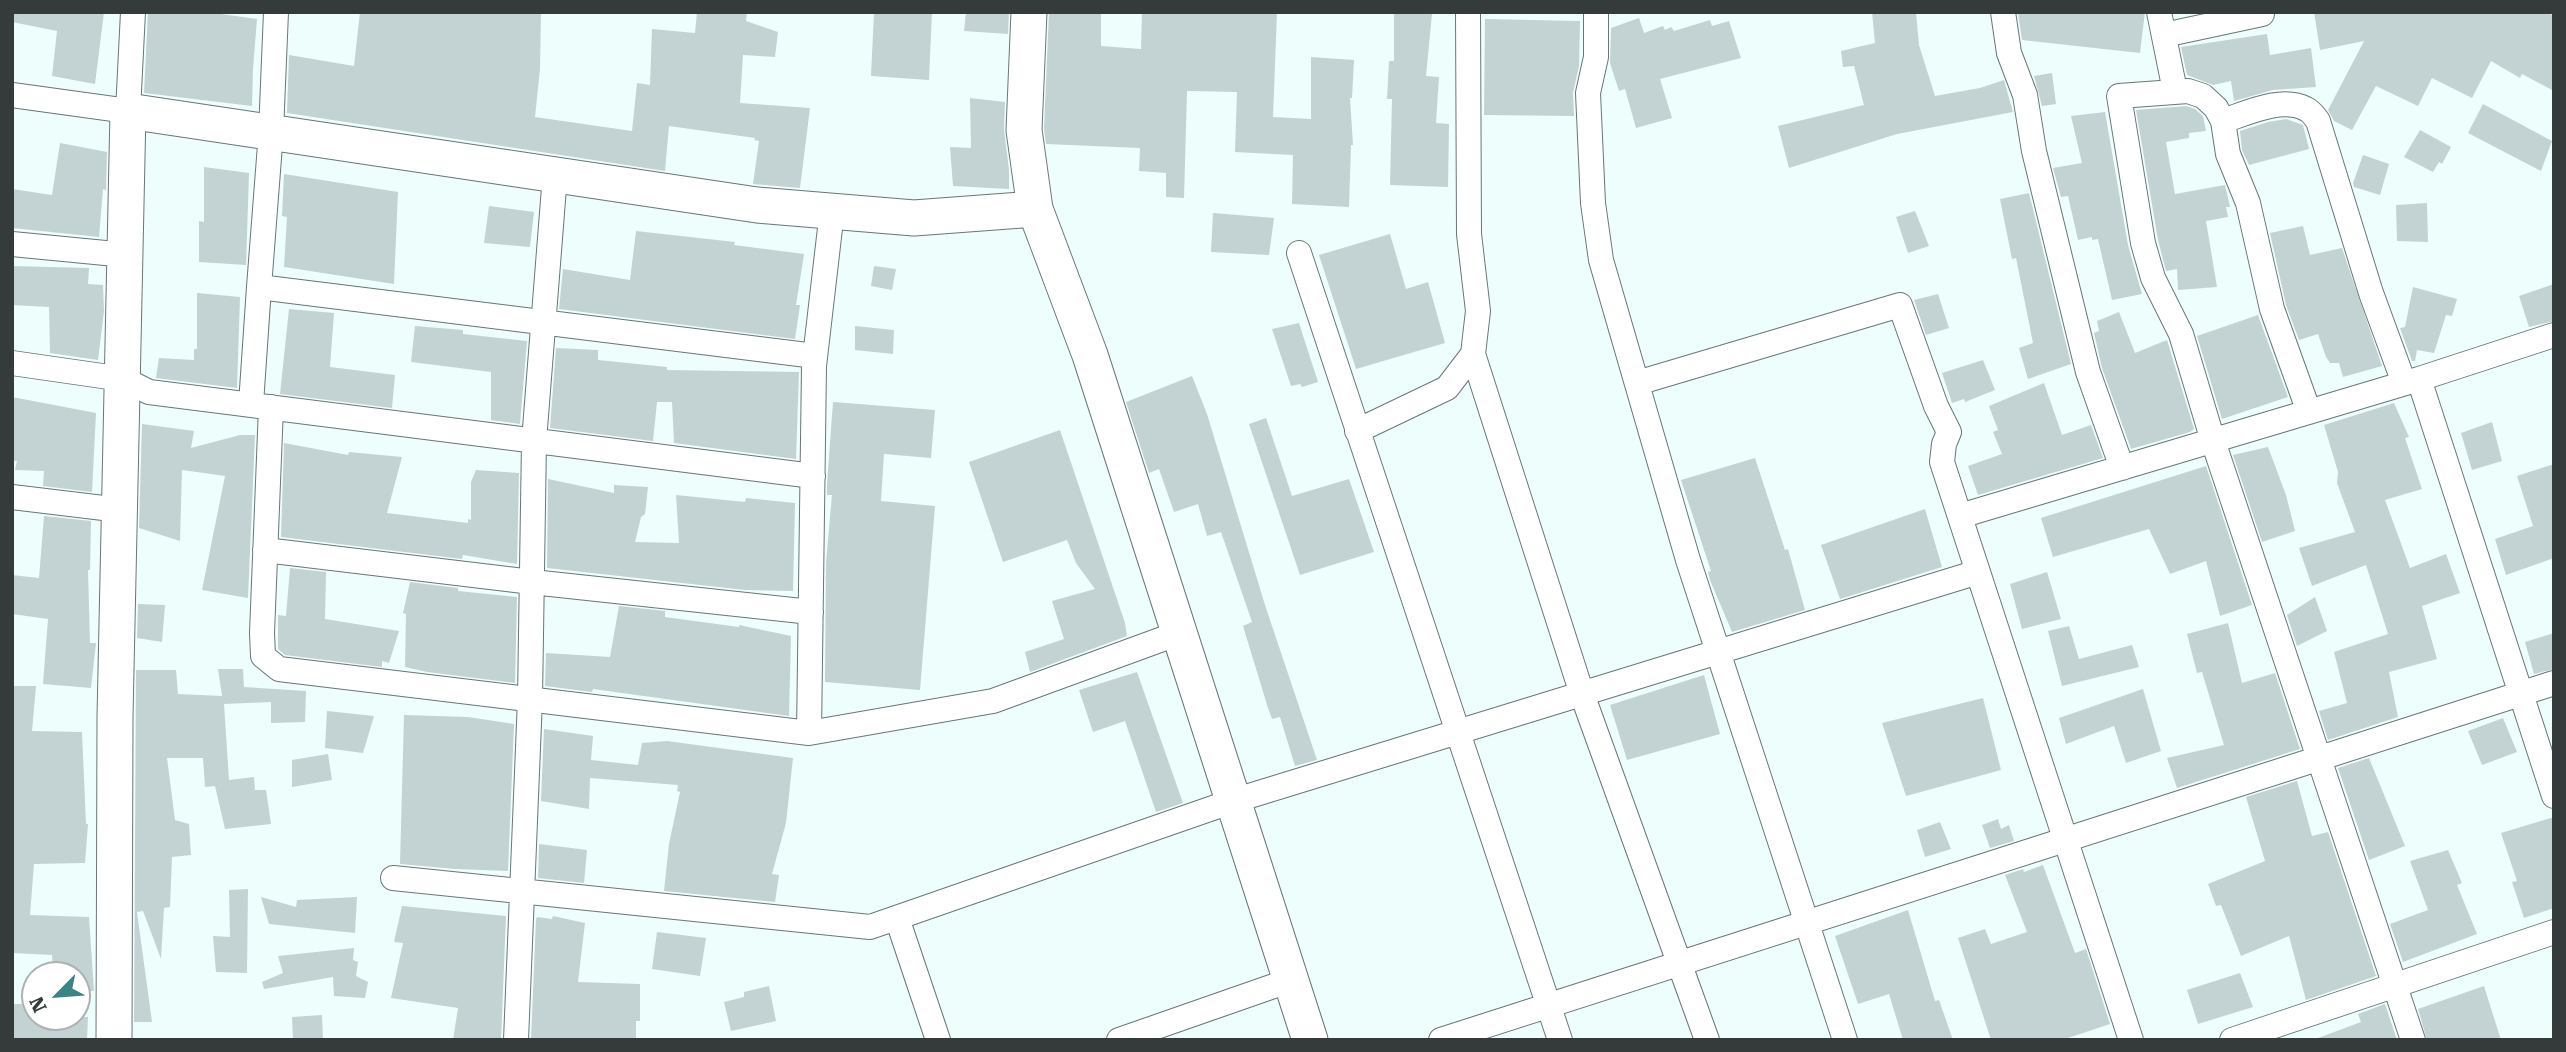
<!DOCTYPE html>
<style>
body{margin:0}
#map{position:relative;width:2566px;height:1052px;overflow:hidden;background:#edfefd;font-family:"Roboto Serif",serif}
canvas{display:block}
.frame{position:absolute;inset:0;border:14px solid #353b3b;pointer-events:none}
.north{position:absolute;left:21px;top:961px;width:70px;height:70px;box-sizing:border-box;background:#fff;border:2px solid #aeb1b1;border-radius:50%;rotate:245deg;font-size:19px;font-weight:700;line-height:28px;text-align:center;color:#353b3b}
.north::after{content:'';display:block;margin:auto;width:24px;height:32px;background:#3b8484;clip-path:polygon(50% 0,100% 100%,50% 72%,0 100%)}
</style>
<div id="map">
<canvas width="2566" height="1052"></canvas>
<div class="frame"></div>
<div class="north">N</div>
</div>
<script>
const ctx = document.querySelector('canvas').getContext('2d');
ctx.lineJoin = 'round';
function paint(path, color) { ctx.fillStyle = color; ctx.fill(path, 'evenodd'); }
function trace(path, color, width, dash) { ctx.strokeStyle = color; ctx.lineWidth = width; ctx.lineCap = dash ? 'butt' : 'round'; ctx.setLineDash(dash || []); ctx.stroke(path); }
const building = new Path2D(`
 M12 12H104L95 84 52 76 57 31 12 22Z
 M148 12H207L257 19 253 69 252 106 144 93Z
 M360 12H541L540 69 535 117 632 131 637 83 650 85 652 29 695 33 697 12H747L746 21 778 32 775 57 743 55 740 103 810 108 800 188 753 184 759 141 754 140 755 138 669 126 665 171 287 113 289 55 354 66Z
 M874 12H932L929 80 871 76Z
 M966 12H1009L1008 34 964 31Z
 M1049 12H1101V46L1141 49 1142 12H1277L1273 117 1311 119V57L1354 60 1352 98H1350L1353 145H1351L1349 207 1292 204 1293 155 1235 152 1237 92 1187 91 1184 198 1166 197V173L1139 171 1140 148 1046 144 1044 129Z
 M1872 12H1916L1919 45 1935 96 1980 88 2004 80 2013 112 1897 134 1789 168 1778 126 1864 105 1854 66 1843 67 1841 51 1875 43Z
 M2145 12 2140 53 2022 40 2018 13Z
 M2314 12H2546L2554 16V91L2522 74 2520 78 2491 61 2472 98 2432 78 2418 106 2376 86 2352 130 2334 121 2328 110 2364 41 2320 50Z
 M1394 13 1432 14 1426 76 1439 77 1436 123 1449 124 1448 187 1390 185 1392 99H1387L1389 61H1394Z
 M1639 18 1644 33 1663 26 1665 30 1671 27 1674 31 1710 20 1712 26 1729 21 1741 58 1660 79 1672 118 1636 128 1625 89 1619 91 1610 63 1611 28Z
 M1485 19 1580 21 1579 66 1573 93 1574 116 1484 115Z
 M2267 34 2270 55 2311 48 2316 87 2273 90 2234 101 2231 81 2213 85 2187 75 2181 47Z
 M2052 73 2056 104 2042 106 2034 76Z
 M970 98 1005 102 1004 129 1009 170V189L953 186 950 147 971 148Z
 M2483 104 2552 141 2541 171 2468 133Z
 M2186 106 2195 109 2203 116 2206 131 2189 133V138L2166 142 2175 194 2225 185 2230 207H2226L2228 217 2206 221 2217 287 2178 290 2177 269 2166 271 2158 240 2136 110Z
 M2105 112 2128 245 2142 294 2112 300 2098 239 2092 240V237L2078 240 2068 196 2061 197 2053 168 2082 163 2071 116Z
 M2286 119 2303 125 2309 149 2249 165 2242 150 2240 131 2268 122Z
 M2420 130 2451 147 2442 164 2439 162 2433 172 2404 157Z
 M60 143 107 152 106 190 103 189 99 237 12 228V189L52 195Z
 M2363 155 2389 164 2380 195 2354 187 2353 183Z
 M204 167 249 173 246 265 199 262V221L204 222Z
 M284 174 398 192 394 284 284 267 287 217 282 216Z
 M2029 193 2071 364 2028 379 2019 348 2033 343 2016 258 2012 259 2000 199Z
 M2427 203 2428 242 2397 241 2396 205Z
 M489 206 534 212 530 247 484 243Z
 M1915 211 1929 246 1908 253 1896 217Z
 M1213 213 1274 218 1269 255 1211 252Z
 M2303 226 2310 255 2342 248 2382 366 2343 377 2339 363H2330L2326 357 2318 334 2299 340 2286 305 2270 233Z
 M636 231 735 242 734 245 804 254 796 305H800L795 339 559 309 563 269 630 280Z
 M1390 234 1406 289 1428 282 1445 343 1356 369 1319 255Z
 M12 266 89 268 88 284 103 285 104 311 98 360 50 353 49 307 12 305Z
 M874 266 896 269 892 290 871 286Z
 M2554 284V321L2529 327 2519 296Z
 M2413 287 2457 299 2452 316 2446 315 2434 353 2417 350 2415 361H2412L2400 328 2405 327Z
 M197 293 240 297 237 388 156 378 159 358 194 360V349H197Z
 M1938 294 1949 328 1926 335 1914 300Z
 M289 309 334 313 330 367 395 375 392 408 280 394Z
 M2119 312 2135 353 2167 340 2194 429 2190 432 2131 449 2102 368 2094 333 2099 331 2097 321Z
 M2258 315 2288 397 2222 419 2197 336Z
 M1299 323 1318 382 1302 387 1300 384 1291 386 1272 329Z
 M415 326 463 330V334L527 341 520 424 491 420V372L411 362Z
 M855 326 894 330 893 354 855 350Z
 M556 348 598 350V360L667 367V370L799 372 796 459 674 443 672 402H657L653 441 550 428Z
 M1983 360 1995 390 1965 402 1964 399 1952 403 1942 373Z
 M1192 376 1207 414 1265 605 1317 760 1295 766 1280 717 1272 719 1268 708 1243 626 1252 622 1221 532 1207 536 1198 504 1174 512 1159 469 1149 473 1126 402Z
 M2044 383 2062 435 2091 425 2103 458 1978 495 1968 466 2002 454 1993 432 1998 430 1989 406Z
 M12 397 96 413 92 492 43 486 44 471 15 470 17 461H12Z
 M833 402 935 410 931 458 884 454 881 501 935 506 920 690 825 682 826 562 832 495H827V484Z
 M2394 403 2409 437 2405 438 2422 489 2385 500 2410 568 2446 554 2460 593 2422 606 2437 659 2389 672 2398 717 2328 740 2319 711 2347 703 2334 652 2388 634 2366 565 2312 586 2299 548 2355 532 2337 483 2338 472 2324 425Z
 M1266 418 1292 496 1349 479 1374 552 1300 575 1249 424Z
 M2492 422 2502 461 2472 470 2461 433Z
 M142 424 194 431 191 448 240 435H255L248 598 202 590 225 476 182 470 180 541 139 528Z
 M1060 430 1125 623 1127 636 1030 672 1025 652 1064 639 1052 601 1095 589 1076 563 1067 540 1003 562 969 462Z
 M284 443 348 455 349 452 402 457 387 513 468 523V519L471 520V482L476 470 519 473 517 564 463 555 462 559 281 537Z
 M2268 447 2286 495 2295 531 2262 542 2233 455Z
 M1755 458 1785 550 1788 549 1805 610 1732 632 1710 580 1708 572 1711 571 1681 480Z
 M2554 464V558L2506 575 2495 539 2533 526 2517 476Z
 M2206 466 2252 605 2220 616 2206 561 2170 574 2149 529 2053 557 2041 518Z
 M548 479 614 493V485L648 487 645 514 641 517 635 542 679 543 676 495 745 502 746 498 795 503 793 591 745 590 547 568Z
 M1925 509 1942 567 1840 599 1821 545Z
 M44 516 91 521 90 570H88L90 643H96L91 688 43 684 48 619 12 614V575L39 578Z
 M290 568 326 572 325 619 399 631 389 663 382 661V667L285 655 278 649V615L286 616Z
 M2047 572 2061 619 2022 629 2010 584Z
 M410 582 458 588V591L517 597 515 683 427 672 405 667 406 614 403 613Z
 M2315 597 2327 631 2297 646 2287 615Z
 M138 604 165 605 162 642 137 638Z
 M619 606 665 611V617L739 627V625L791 636 789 716 593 689 592 692 545 686 546 653 610 657Z
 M2228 623 2242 683 2275 673 2300 749 2177 788 2167 758 2224 745 2202 672 2197 673 2187 634Z
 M2069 626 2079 659 2132 645 2139 667 2062 686 2048 631Z
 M2554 633V669L2534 674 2525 642Z
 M218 669H243L244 687 306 691 305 722 271 723V702L224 704 229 780 254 777 255 790H266L271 824 225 829 215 786 205 787 203 758H167L175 820 189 824 191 855 172 857 170 907 164 908 161 959 143 911 137 912 152 1022H134L136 670H176L178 694 222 696Z
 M1137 672 1183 803 1156 812 1125 721 1093 732 1079 690Z
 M1704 675 1720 734 1627 760 1610 705Z
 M12 686H36L32 731 82 732 86 824H88L85 863 34 864 30 915 89 917 94 991H77V975H53L52 955 12 953Z
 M2143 689 2161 751 2126 763 2114 726 2066 744 2059 718Z
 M1983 698 2001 770 1906 796 1882 723Z
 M327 711 374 716 363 753 325 748Z
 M404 715 468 717 514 724 508 871 455 869 400 864Z
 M2503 718 2517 752 2482 765 2468 731Z
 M544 729 593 736 591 760 638 765 642 743 667 741 793 758 786 823 772 874 779 875 775 902 664 891 669 844 680 792 677 791 678 785 590 778 589 809 541 801Z
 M328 754 332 780 292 787V760Z
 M2369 758 2405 846 2369 860 2338 768Z
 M2297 781 2312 836 2328 832 2376 976 2306 1000 2289 936 2241 956 2221 905 2216 906 2208 884 2265 861 2246 797Z
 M2554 817V908L2524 918 2512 882 2517 881 2501 833Z
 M1998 819 2001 829 2009 825 2014 841 1990 848 1982 825Z
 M1940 822 1951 849 1925 857 1917 830Z
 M539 844 587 850 584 883 538 878Z
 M2448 850 2462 883 2457 885 2477 934 2403 962 2390 924 2428 910 2410 861Z
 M2043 865 2075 953 2086 949 2110 1024 2062 1040H1991L1958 938 1985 929 1991 944 2027 932 2005 875 2023 869 2024 872Z
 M248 889 247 973 216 972 213 936 230 937 229 890Z
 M261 897 296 907 297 900 357 897 355 933 269 924Z
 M402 906 506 916 501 1040H453L458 1008 391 998 403 943 394 942Z
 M1908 910 1935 1001 1939 1000 1953 1040H1903L1889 994 1858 1004 1835 936Z
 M553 916 585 923 578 982 640 984V1021H636V1040H531L536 919 537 917 552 919Z
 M657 932 706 938 700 976 652 969Z
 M354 948 353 960 358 962 356 976 368 982 365 998 334 996 333 977 264 989 262 982 283 973 278 956Z
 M2240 973 2253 1007 2198 1024 2187 990Z
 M769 986 776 1021 731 1031 724 1002 744 997V992Z
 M2484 986 2501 1040H2427L2418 1009Z
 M12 1004H34V1017H88L87 1040H12Z
 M2385 1004 2397 1040H2319L2318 1038 2361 1022 2358 1014Z
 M322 1015 323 1040H293L292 1017Z`);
const street = new Path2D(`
 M1596 12V57L1588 93 1593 203 1601 260 1688 560 1845 1040
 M2003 12 2009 53 2025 95 2034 151 2088 372 2122 468
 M2159 12 2175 91
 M2164 35 2262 14
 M12 95 128 111 133 12
 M2223 121C2247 113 2282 96 2306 109 2311 111 2315 117 2318 121L2371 293 2404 383
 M12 244 126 255
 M1299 253 1560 1040
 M259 287 271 132 276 12
 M1473 354 1582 694 1707 1040
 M12 363 123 379 149 392 813 476
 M2419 379 2554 335
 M1637 383 1900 305 1936 406 1949 432 1944 444 1942 462 2131 1040
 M251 404 259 287 815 356
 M271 407 262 633 263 656 279 669 809 733 993 701 1179 633
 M2309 412 2272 309 2248 203 2228 154 2223 121 2216 108 2203 96 2188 91 2119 96 2143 243 2153 278 2181 334 2213 441 2413 1040
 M1357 431 1447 388 1473 354 1478 311 1469 234 1468 12
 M12 497 120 510
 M1960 516 2419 379 2554 796
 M265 550 532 582 811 612
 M809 733 814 366 832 211
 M393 878 870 927 1233 801 1978 572
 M897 918 938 1040
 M516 1040 530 699 534 441 555 175
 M1119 1040 1291 980
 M1441 1040 2554 683
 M2232 1040 2554 932`);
const secondary = new Path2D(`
 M1029 12 1024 130 1035 209 1090 355 1310 1040
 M114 1040 115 717 128 111 757 205 914 218 1035 209`);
paint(building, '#c3d3d3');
trace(street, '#687776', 26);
trace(secondary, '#687776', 37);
trace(street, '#fff', 24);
trace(secondary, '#fff', 35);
</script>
